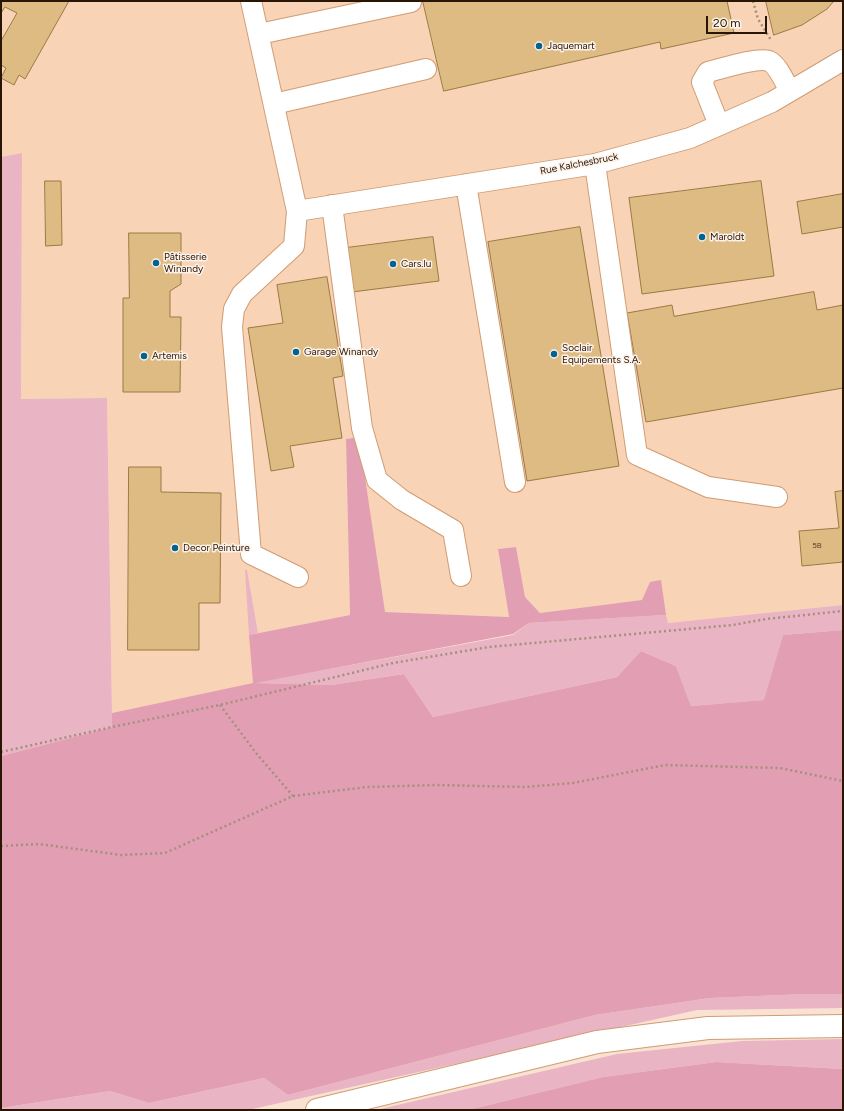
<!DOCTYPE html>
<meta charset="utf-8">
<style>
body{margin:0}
#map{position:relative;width:844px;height:1111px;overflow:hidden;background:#f9e2d1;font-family:Figtree,sans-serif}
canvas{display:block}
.frame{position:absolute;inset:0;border:2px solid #281504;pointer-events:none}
.scale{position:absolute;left:706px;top:16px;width:61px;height:18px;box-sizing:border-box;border:2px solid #281504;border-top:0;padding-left:5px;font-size:12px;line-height:14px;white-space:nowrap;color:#281504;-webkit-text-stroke:3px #fdf2e9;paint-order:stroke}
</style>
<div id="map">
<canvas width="844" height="1111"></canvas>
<div class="frame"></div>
<div class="scale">20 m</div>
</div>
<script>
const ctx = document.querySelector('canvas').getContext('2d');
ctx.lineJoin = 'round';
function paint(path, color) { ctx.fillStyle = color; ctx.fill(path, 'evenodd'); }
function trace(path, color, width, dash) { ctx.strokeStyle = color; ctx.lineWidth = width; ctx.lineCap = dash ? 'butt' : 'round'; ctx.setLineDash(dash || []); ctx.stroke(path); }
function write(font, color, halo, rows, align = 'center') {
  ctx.font = font + ' Figtree,sans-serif'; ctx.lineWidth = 3; ctx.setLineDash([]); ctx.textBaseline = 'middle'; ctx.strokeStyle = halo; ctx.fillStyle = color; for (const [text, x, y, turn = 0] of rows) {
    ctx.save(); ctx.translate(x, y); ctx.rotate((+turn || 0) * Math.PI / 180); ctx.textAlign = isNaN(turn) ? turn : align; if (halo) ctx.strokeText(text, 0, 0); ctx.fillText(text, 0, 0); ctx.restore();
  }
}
const built = new Path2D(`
 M1 1H843V605L668 623 650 582 643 600 540 613 525 597 516 547 498 549 509 617 384 612 359 437 346 439 350 615 258 633 247 571 245 570 254 683 112 713 107 398 21 399 22 153 1 157Z`);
const green = new Path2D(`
 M22 153 21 399 107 398 112 713V727L1 756V157Z
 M245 570H247L258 633 249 635Z
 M843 605V630L783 635 765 700 691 706 676 666 641 651 617 677 433 717 404 674 331 685 254 683 513 635 529 623 666 615 668 623Z
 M806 994H843V1008L697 1010 248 1110H1V1108L110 1091 149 1103 264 1078 288 1095 595 1015 710 998Z
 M843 1039V1069L716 1062 603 1077 468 1110H376L617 1054 742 1041Z`);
const forest = new Path2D(`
 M359 437 385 612 509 617 498 549 516 547 525 597 540 613 642 600 650 582 661 580 666 615 529 623 513 634 256 683 331 685 404 674 433 717 617 677 641 651 676 666 691 706 764 700 783 635 843 630V994H806L710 998 595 1015 288 1095 264 1078 149 1103 110 1091 1 1108V756L112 727V713L253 683 249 635 350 615 346 439Z
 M716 1062 843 1069V1110H468L603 1077Z`);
const building = new Path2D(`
 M1 1H69L25 79 19 75 14 85 1 78 6 68 1 65V41L17 13 5 7 1 13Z
 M423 1H727L734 33 661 49 660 42 444 91Z
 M766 1H834L827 9 802 25 774 35Z
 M45 181H61L62 245 46 246Z
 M761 181 774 276 642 294 629 198Z
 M843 194V227L802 234 797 202Z
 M580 227 619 466 527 481 488 242Z
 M129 233H181V284L170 291V317H181L180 392H123V298H129Z
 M433 237 439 281 352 292 346 248Z
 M327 277 343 376 333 378 342 438 290 446 294 467 271 471 248 328 283 323 277 285Z
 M814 292 817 310 843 305V388L646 422 627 313 672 305 674 316Z
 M129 467H161V492L221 493 220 603H199V650H128Z
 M843 491V562L802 566 799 531 839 528 835 492Z`);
const path = new Path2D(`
 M753 1 758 19 771 40
 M220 705 256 753 293 796
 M1 752 112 727 220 705 393 663 489 647 733 625 766 619 843 611
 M1 846 39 844 121 855 165 853 293 796 367 787 437 785 525 787 573 783 665 765 780 768 843 781`);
const minor = new Path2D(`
 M251 1 297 211 294 246 242 294 234 309 232 327 251 554 298 577
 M259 34 411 2
 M274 104 426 69
 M719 125 702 82 708 72C721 69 757 57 769 61 778 65 785 83 790 91
 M595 164 637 455 708 487 777 497
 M466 184 515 482
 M332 205 362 428 377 480 402 500 453 530 461 576
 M297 211 595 164 690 138 772 102 843 60`);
const major = new Path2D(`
 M317 1110 597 1042 708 1028 843 1026`);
const markers = [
 [539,46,4,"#016392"],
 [702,237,4,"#016392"],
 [156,263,4,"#016392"],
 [393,264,4,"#016392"],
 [296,352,4,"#016392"],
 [554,354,4,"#016392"],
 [144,356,4,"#016392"],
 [175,548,4,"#016392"]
];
const numberNames = [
 ["5B",817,546]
];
const poiNames = [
 ["Jaquemart",547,46],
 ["Maroldt",710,237],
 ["Pâtisserie",164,257],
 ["Winandy",164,269],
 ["Cars.lu",401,264],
 ["Soclair",562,348],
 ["Equipements S.A.",562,360],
 ["Garage Winandy",304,352],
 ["Artemis",152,356],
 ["Decor Peinture",183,548]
];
const streetNames = [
 ["Rue Kalchesbruck",579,164,-11]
];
paint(built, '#f8d3b6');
paint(green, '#e9b4c3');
paint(forest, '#e29fb3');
paint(building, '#ddbb82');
trace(building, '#9b7b43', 1);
trace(minor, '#d09c73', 22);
trace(major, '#d09c73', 24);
trace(path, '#a48f7e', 2.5, [2, 3]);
trace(minor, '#fff', 20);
trace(major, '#fff', 22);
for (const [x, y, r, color] of markers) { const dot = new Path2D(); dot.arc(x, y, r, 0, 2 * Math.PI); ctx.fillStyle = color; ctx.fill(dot); trace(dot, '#fdf2e9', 1.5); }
write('8px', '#553e24', null, numberNames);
write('10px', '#281504', '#fdf2e9', poiNames, 'left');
write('10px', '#281504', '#fdf2e9', streetNames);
</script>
